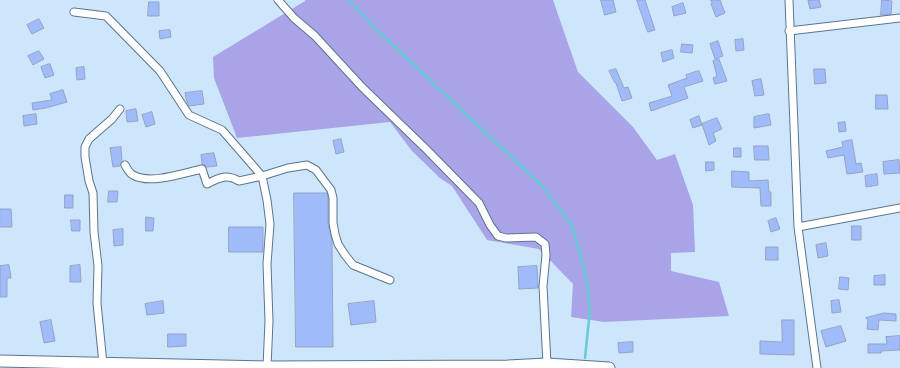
<!DOCTYPE html>
<style>
body{margin:0}
canvas{display:block;background:#cee6fc}
</style>
<canvas width="900" height="368"></canvas>
<script>
const ctx = document.querySelector('canvas').getContext('2d');
ctx.lineJoin = 'round';
function paint(path, color) { ctx.fillStyle = color; ctx.fill(path, 'evenodd'); }
function trace(path, color, width, dash) { ctx.strokeStyle = color; ctx.lineWidth = width; ctx.lineCap = dash ? 'butt' : 'round'; ctx.setLineDash(dash || []); ctx.stroke(path); }
const forest = new Path2D(`
 M305 0H553L578 72 633 127 657 160 675 154 693 205 695 252 671 253V271L719 282 729 316 604 322 571 317 573 284 539 249 487 240 452 186 440 178 412 151 390 122 237 138 214 78 213 57 305 1Z`);
const stream = new Path2D(`
 M349 0 379 32 541 185 572 225 587 281 590 310 585 358`);
const building = new Path2D(`
 M601 0H613L616 12 605 15Z
 M637 0H645L655 30 648 32Z
 M711 0H720L725 13 716 17 711 4 712 3Z
 M814 0H819L821 7 810 9 808 1Z
 M882 0 892 1 891 14 881 15Z
 M149 2H159V16H148Z
 M683 3 686 13 674 16 672 7Z
 M39 19 44 28 32 34 27 25Z
 M170 30 171 37 160 39 159 31Z
 M743 39 744 50 736 51 735 40Z
 M718 41 723 56 715 59 710 44Z
 M682 44 693 45 692 53 681 52Z
 M672 50 674 58 663 62 661 53Z
 M39 51 44 59 33 65 28 56Z
 M719 59 727 81 715 84 713 78 717 76 713 61Z
 M50 64 54 75 45 78 41 67Z
 M84 67 85 79 77 80 76 68Z
 M616 69 624 88 628 87 632 98 622 101 616 83H615L609 71Z
 M814 69H825L826 83 815 84Z
 M699 71 703 81 684 87 688 98 651 111 649 103 672 96 668 85 687 78 686 75Z
 M761 79 764 95 755 96 752 81Z
 M63 90 67 102 46 108 33 110 32 103 52 100 50 94Z
 M202 91 204 104 189 106 187 102 185 93Z
 M876 95H887L888 109H876Z
 M136 109 138 121 127 122 126 111Z
 M152 112 155 124 146 127 142 115Z
 M36 114 37 124 24 126 23 116Z
 M769 114 771 125 754 128V117Z
 M699 116 702 125 693 128 690 120Z
 M717 118 722 129 713 133 716 141 709 145 702 124Z
 M845 122 846 131 839 132 838 123Z
 M341 139 344 152 336 154 333 141Z
 M852 140 856 164 861 163 863 172 847 174 844 155 828 158 826 151 843 147 842 142Z
 M754 146H768L769 160H755Z
 M121 147 122 161 120 166 113 167 110 148Z
 M734 148H741V157H734Z
 M214 153 217 166 207 167 202 164 201 155Z
 M899 160 900 173 884 174 883 162Z
 M706 162H714V170L706 171Z
 M732 171 749 172V181L768 180 769 192H771V206H761L760 188 732 187Z
 M877 174 878 185 866 187 865 176Z
 M109 191H118L117 202H108Z
 M294 193H327L328 199V224L332 240 333 347H296Z
 M65 195H73V208H65Z
 M0 209H11L12 227H0Z
 M146 217 154 218 153 231H146Z
 M776 218 780 229 771 232 768 221Z
 M71 220H80V231H72Z
 M852 226H861V240H852Z
 M229 227H263V252H229Z
 M123 229V245L114 246 113 230Z
 M826 243 828 256 818 258 816 245Z
 M766 247H778V260H766Z
 M9 265 11 278H7V297H0V266Z
 M80 265 81 282H70V266Z
 M537 266 538 288 519 289 518 267Z
 M885 275V285H874V276Z
 M840 277 849 278 848 290 839 289Z
 M839 300 841 312 832 313 831 301Z
 M163 301 164 313 147 315 145 304Z
 M374 301 376 322 351 325 348 304Z
 M884 313 896 314V321L879 320 878 330 867 329 868 320 866 318Z
 M51 320 55 341 44 343 40 322Z
 M782 320H794V355L760 354V341L782 342Z
 M841 326 846 341 826 347 821 331Z
 M168 334H186V346L168 347Z
 M900 336V350L881 351V353H868V344H887L886 337Z
 M633 342V352L619 353 618 343Z`);
const street = new Path2D(`
 M278 0 294 18 315 36 362 87 427 150 479 203 490 225 498 236 506 238 536 237 545 244 546 255 543 286 547 364
 M789 0 798 227 817 368
 M74 12 106 16 160 71 189 115 222 130 262 176 288 168 307 165 316 170 331 190 333 198V223L335 234 338 244 345 255 353 265 390 280
 M789 31 900 18
 M125 165C127 168 129 173 133 175 150 185 183 173 202 169L207 184C220 177 227 174 239 181L262 176 267 200 270 224 267 264 269 321 267 367
 M798 227 900 208
 M103 364 97 303 98 266 94 232 93 193 89 181 85 157V147L89 139 112 119 120 109`);
const secondary = new Path2D(`
 M0 361 267 367 508 366 547 364 609 368`);
paint(forest, '#a8a4e7');
trace(stream, '#67cbd6', 2.5);
paint(building, '#9fbbfa');
trace(building, '#95a3c2', 1);
trace(street, '#5a758d', 9);
trace(secondary, '#5a758d', 13);
trace(street, '#fff', 7);
trace(secondary, '#fff', 11);
</script>
